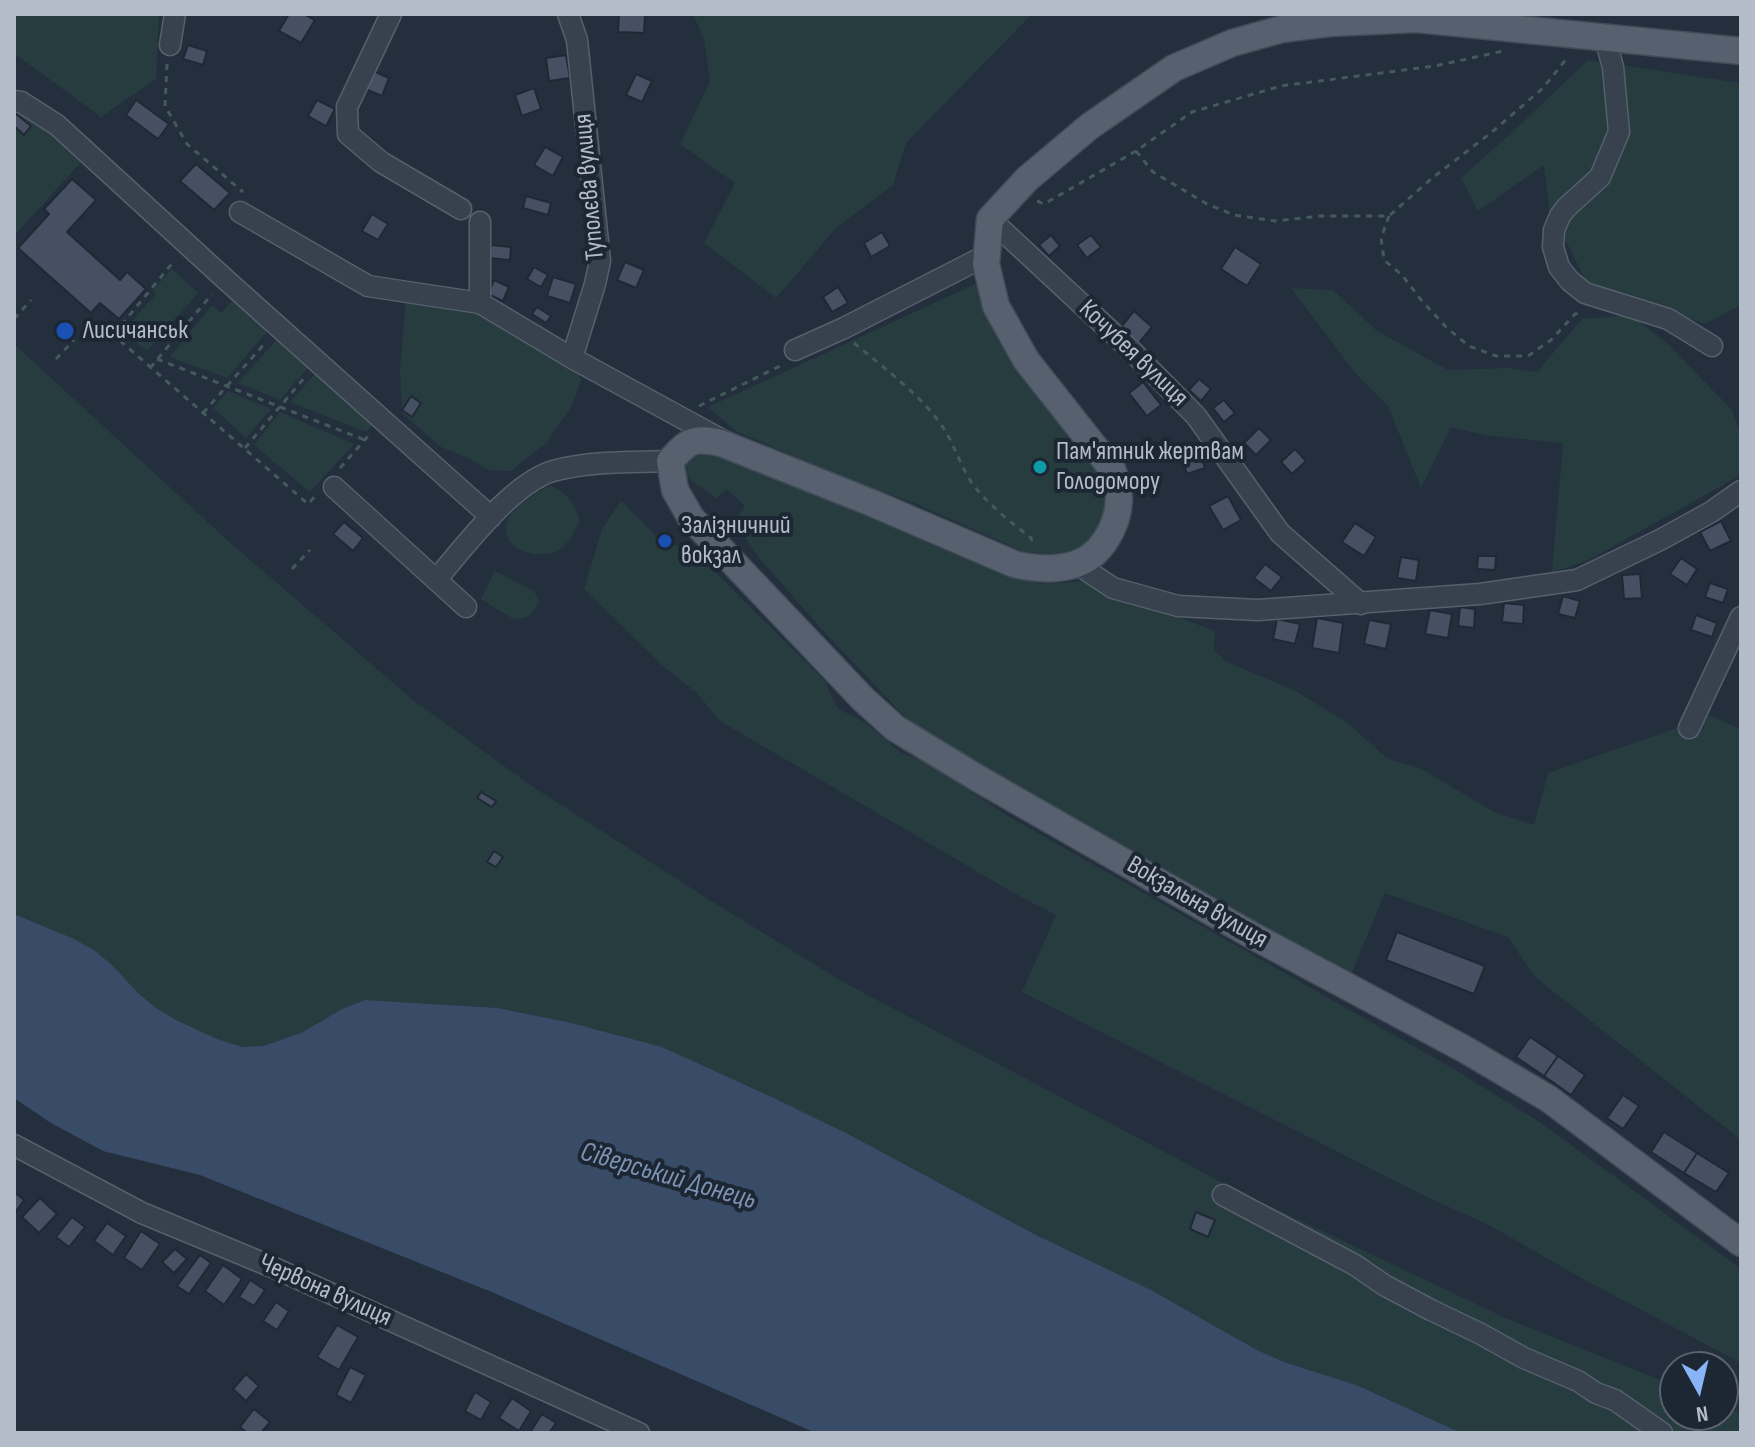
<!DOCTYPE html>
<meta charset="utf-8">
<style>
body{margin:0}
#map{position:relative;width:1755px;height:1447px;overflow:hidden;background:#242f3e;font-family:"Sofia Sans Condensed",sans-serif}
canvas{display:block}
.frame{position:absolute;inset:0;border:16px solid #b4bcc9;pointer-events:none}
.north{position:absolute;left:1659px;top:1351px;width:80px;height:80px;box-sizing:border-box;background:#1d2633;border:2px solid #59626f;border-radius:50%;rotate:172deg;font-size:22px;font-weight:700;line-height:32px;text-align:center;color:#b4bcc9}
.north::after{content:'';display:block;margin:auto;width:28px;height:36px;background:#8ab4f8;clip-path:polygon(50% 0,100% 100%,50% 72%,0 100%)}
</style>
<div id="map">
<canvas width="1755" height="1447"></canvas>
<div class="frame"></div>
<div class="north">N</div>
</div>
<script>
const ctx = document.querySelector('canvas').getContext('2d');
ctx.lineJoin = 'round';
function paint(path, color) { ctx.fillStyle = color; ctx.fill(path, 'evenodd'); }
function trace(path, color, width, dash) { ctx.strokeStyle = color; ctx.lineWidth = width; ctx.lineCap = dash ? 'butt' : 'round'; ctx.setLineDash(dash || []); ctx.stroke(path); }
function write(font, color, halo, rows, align = 'center') {
  ctx.font = font + ' "Sofia Sans Condensed",sans-serif'; ctx.lineWidth = 8; ctx.setLineDash([]); ctx.textBaseline = 'middle'; ctx.strokeStyle = halo; ctx.fillStyle = color; for (const [text, x, y, turn = 0] of rows) {
    ctx.save(); ctx.translate(x, y); ctx.rotate((+turn || 0) * Math.PI / 180); ctx.textAlign = isNaN(turn) ? turn : align; if (halo) ctx.strokeText(text, 0, 0); ctx.fillText(text, 0, 0); ctx.restore();
  }
}
const green = new Path2D(`
 M14 14H158L159 15 156 79 101 117 14 53Z
 M693 14H1032L906 143 893 185 836 228 776 298 704 243 735 183 680 144 710 81 704 39Z
 M1588 60 1741 83V305L1705 324 1587 283 1549 208 1544 165 1478 211 1461 178 1507 137Z
 M14 108 40 121 83 160 14 236Z
 M172 269 198 293 147 351 123 331 156 294 153 290Z
 M982 281 1104 475 1110 500 1100 528 1076 553 1052 555 1022 551 914 503 849 480 736 431 708 407Z
 M1291 288 1333 290 1377 331 1448 370 1507 368 1537 372 1582 319 1631 315 1667 343 1732 410 1741 435V475L1587 561 1552 572 1563 443 1484 435 1451 427 1421 488 1388 406 1356 374Z
 M406 296 457 311 480 309 577 370 581 381 571 407 547 442 511 471 489 470 468 458 441 447 402 413 400 370Z
 M236 297 271 327 227 378 170 357 212 305 221 313Z
 M282 334 312 363 280 400 238 383Z
 M14 344 226 539 413 700 530 785 716 904 845 983 1242 1193 1510 1320 1675 1386V1415H1723V1405L1741 1413V1433H1461L1359 1386 1284 1362 1257 1350 1151 1290 1036 1235 852 1136 774 1098 662 1047 538 1016 498 1008 365 1000 342 1009 301 1033 263 1046 243 1047 217 1039 176 1020 156 1008 138 993 112 965 94 950 72 938 14 914Z
 M320 368 378 419 366 432 290 402Z
 M228 391 271 409 246 438 213 408Z
 M280 412 354 444 310 492 254 445Z
 M707 449 1017 577 1040 584 1083 581 1215 631 1214 650 1227 662 1296 691 1349 724 1388 759 1420 768 1494 812 1534 825 1548 773 1680 727 1695 738 1703 713 1741 729V1140L1534 976 1508 937 1385 893 1349 979 946 749 906 718 826 634 759 558 735 522 745 506 727 489 716 498 690 480 684 471C687 457 693 453 707 449Z
 M551 486C566 492 576 505 580 521 574 532 570 543 558 550 539 562 496 548 508 520 511 512 518 507 524 502 532 495 540 489 551 486Z
 M621 501 655 534 657 544 681 546 688 555 705 562 826 682 831 697 839 709 866 723 900 752 925 762 1008 816 1452 1068 1541 1123 1741 1269V1363L1585 1280 1489 1225 1429 1198 1022 992 1056 915 1019 896 720 721 697 693 665 668 584 589 602 529Z
 M495 571 534 591 539 602C533 615 528 617 515 620L481 599Z`);
const water = new Path2D(`
 M14 914 72 938 94 950 112 965 138 993 156 1008 176 1020 217 1039 243 1047 263 1046 301 1033 342 1009 365 1000 498 1008 571 1023 662 1047 774 1098 852 1136 1036 1235 1151 1290 1257 1350 1284 1362 1359 1386 1461 1433H816L494 1293 200 1175 103 1151 51 1123 14 1098Z`);
const building = new Path2D(`
 M289 14H304L315 20 301 43 279 31Z
 M619 14H645L644 33 618 32Z
 M188 45 207 51 203 65 183 59Z
 M566 55 570 78 549 81 546 58Z
 M369 69 389 78 382 96 361 87Z
 M636 74 652 81 642 102 626 95Z
 M534 88 541 109 522 116 515 95Z
 M136 100 169 124 158 139 126 115Z
 M317 100 335 109 326 126 308 116Z
 M16 114 31 126 24 135 14 126V116Z
 M545 147 563 157 553 176 534 165Z
 M196 164 230 193 214 210 180 181Z
 M72 179 96 200 67 232 120 280 127 272 146 289 119 319 100 303 91 313 18 248 49 214 44 209Z
 M526 196 551 203 548 215 523 208Z
 M372 214 388 224 378 240 362 231Z
 M882 232 890 246 871 257 864 243Z
 M1051 235 1060 246 1049 256 1039 245Z
 M1091 235 1101 247 1087 258 1077 245Z
 M491 245 511 247 510 260 489 258Z
 M1235 247 1261 264 1247 286 1221 269Z
 M625 262 644 270 636 288 617 280Z
 M534 267 548 275 541 287 527 279Z
 M553 277 576 284 570 303 547 296Z
 M494 280 509 287 503 301 488 294Z
 M838 287 848 303 832 312 823 297Z
 M537 307 551 316 546 323 532 314Z
 M1134 311 1152 327 1139 343 1121 327Z
 M1199 379 1211 389 1201 401 1189 390Z
 M1143 382 1161 405 1147 416 1129 393Z
 M411 396 421 403 412 417 402 410Z
 M1224 400 1235 413 1224 422 1213 408Z
 M1259 428 1271 440 1256 455 1244 443Z
 M1198 447 1205 468 1187 474 1180 453Z
 M1295 449 1306 461 1292 474 1281 462Z
 M1228 496 1241 520 1223 530 1209 506Z
 M1721 521 1731 541 1710 551 1700 532Z
 M344 522 363 538 353 551 333 534Z
 M1355 523 1376 537 1364 556 1342 542Z
 M1478 556H1496L1495 570 1477 569Z
 M1401 557 1419 560 1416 581 1397 578Z
 M1681 558 1697 569 1687 585 1670 574Z
 M1265 564 1282 577 1271 591 1254 578Z
 M1640 574 1642 598 1624 599 1622 575Z
 M1710 583 1728 589 1723 603 1705 597Z
 M1563 596 1580 601 1575 618 1558 614Z
 M1504 603 1524 605 1523 624 1502 622Z
 M1460 607 1475 609 1474 628 1458 626Z
 M1430 610 1452 614 1448 638 1425 634Z
 M1696 615 1717 623 1712 637 1691 630Z
 M1317 618 1343 623 1339 653 1312 648Z
 M1277 619 1300 624 1295 644 1273 639Z
 M1369 620 1391 624 1386 649 1364 644Z
 M481 792 496 801 492 807 477 798Z
 M494 851 503 857 496 867 487 862Z
 M1397 932 1485 966 1474 994 1386 960Z
 M1530 1037 1558 1056 1544 1076 1516 1057Z
 M1558 1056 1585 1075 1571 1095 1544 1076Z
 M1623 1095 1639 1106 1623 1129 1607 1118Z
 M1664 1132 1697 1153 1684 1173 1651 1152Z
 M1697 1153 1729 1173 1716 1192 1684 1173Z
 M14 1192 24 1200 14 1214Z
 M40 1198 57 1214 39 1233 22 1217Z
 M1196 1212 1215 1220 1208 1237 1190 1229Z
 M72 1217 85 1227 69 1247 56 1237Z
 M107 1223 126 1236 113 1255 94 1241Z
 M141 1231 160 1244 142 1270 124 1258Z
 M175 1249 187 1259 174 1273 162 1262Z
 M200 1255 211 1263 189 1294 177 1286Z
 M223 1265 242 1279 224 1305 205 1291Z
 M250 1280 265 1290 254 1306 239 1297Z
 M276 1302 289 1311 277 1330 263 1321Z
 M337 1325 358 1337 339 1370 317 1357Z
 M350 1367 366 1375 351 1403 336 1395Z
 M246 1374 259 1386 246 1401 233 1389Z
 M475 1392 491 1402 481 1420 465 1411Z
 M512 1398 531 1411 519 1431 499 1418Z
 M254 1409 270 1422 261 1433H247L240 1427Z
 M542 1414 556 1423 549 1433H534L531 1431Z`);
const path = new Path2D(`
 M167 64 165 106 187 144 243 192
 M1136 151 1153 172 1207 204 1234 215 1275 221 1321 216H1389L1431 179 1492 132 1543 88 1568 57
 M1037 201 1044 204 1136 151 1192 112 1281 86 1435 66 1503 51
 M1389 216 1381 238 1384 260 1402 275 1422 301 1447 328 1469 346 1496 356H1528L1551 340 1575 314 1580 313
 M14 319 31 300
 M102 325 308 504 317 494
 M114 334 175 260
 M854 343C884 368 917 392 940 423 954 442 959 464 972 483 986 503 1012 523 1031 538L1033 544
 M56 359 74 340
 M157 359 365 440
 M150 368 212 294
 M699 406 782 365
 M203 413 266 342
 M245 448 305 377
 M340 468 370 434
 M292 569 310 550`);
const minor = new Path2D(`
 M391 14 347 107 348 134 381 162 461 209
 M568 14 577 40 600 261 595 284 572 358
 M1605 38 1613 67 1619 132 1600 177 1566 208 1560 216 1554 230 1553 247 1559 267 1570 281 1585 293 1668 319 1712 346
 M170 45 175 14
 M14 101 21 102 57 125 225 279 491 517
 M240 212 368 286 480 303 572 358 724 441
 M990 219 1132 351 1196 416 1280 533 1361 604
 M480 222V303
 M795 350 844 328 987 255
 M334 487 466 607
 M1077 564 1113 588 1178 606 1258 610 1480 594 1577 580 1660 540 1711 512 1741 491
 M436 580C464 547 512 483 553 471 589 461 633 462 670 461
 M1689 728 1741 617
 M14 1145 142 1213 270 1266 639 1433
 M1223 1195 1355 1265 1384 1285 1431 1310 1481 1334 1524 1358 1578 1381 1596 1393 1615 1400 1662 1433`);
const major = new Path2D(`
 M1741 51 1417 19 1330 23 1282 29 1232 43 1174 68 1090 126 1027 179 990 219 986 264 996 306 1026 360 1112 469C1116 479 1119 489 1119 500 1118 526 1101 556 1076 564 1055 571 1034 569 1014 564L872 503 721 443C693 437 689 440 670 461L675 490 691 518 863 699 895 728 979 779 1255 937 1466 1050 1549 1099 1741 1243`);
const markers = [
 [65,331,10,"#1a4fb4"],
 [1040,467,8,"#0f9aa8"],
 [665,541,8,"#1a4fb4"]
];
const streetNames = [
 ["Туполєва вулиця",590,187,-95],
 ["Кочубея вулиця",1133,354,44],
 ["Вокзальна вулиця",1197,903,30],
 ["Червона вулиця",325,1291,24]
];
const poiNames = [
 ["Лисичанськ",83,331],
 ["Пам'ятник жертвам",1056,452],
 ["Голодомору",1056,482],
 ["Залізничний",681,526],
 ["вокзал",681,556]
];
const waterNames = [
 ["Сіверський Донець",668,1177,16]
];
paint(green, '#263c3f');
paint(water, '#394c67');
paint(building, '#455162');
trace(building, '#1f2835', 2);
trace(minor, '#565f6c', 23);
trace(major, '#414a57', 29);
trace(path, '#44595c', 3, [6, 6]);
trace(minor, '#38414e', 20);
trace(major, '#56606e', 26);
for (const [x, y, r, color] of markers) { const dot = new Path2D(); dot.arc(x, y, r, 0, 2 * Math.PI); ctx.fillStyle = color; ctx.fill(dot); trace(dot, '#1d2633', 3); }
write('26px', '#b4bcc9', '#1d2633', streetNames);
write('26px', '#b4bcc9', '#1d2633', poiNames, 'left');
write('italic 28px', '#7c92b1', '#1d2633', waterNames);
</script>
